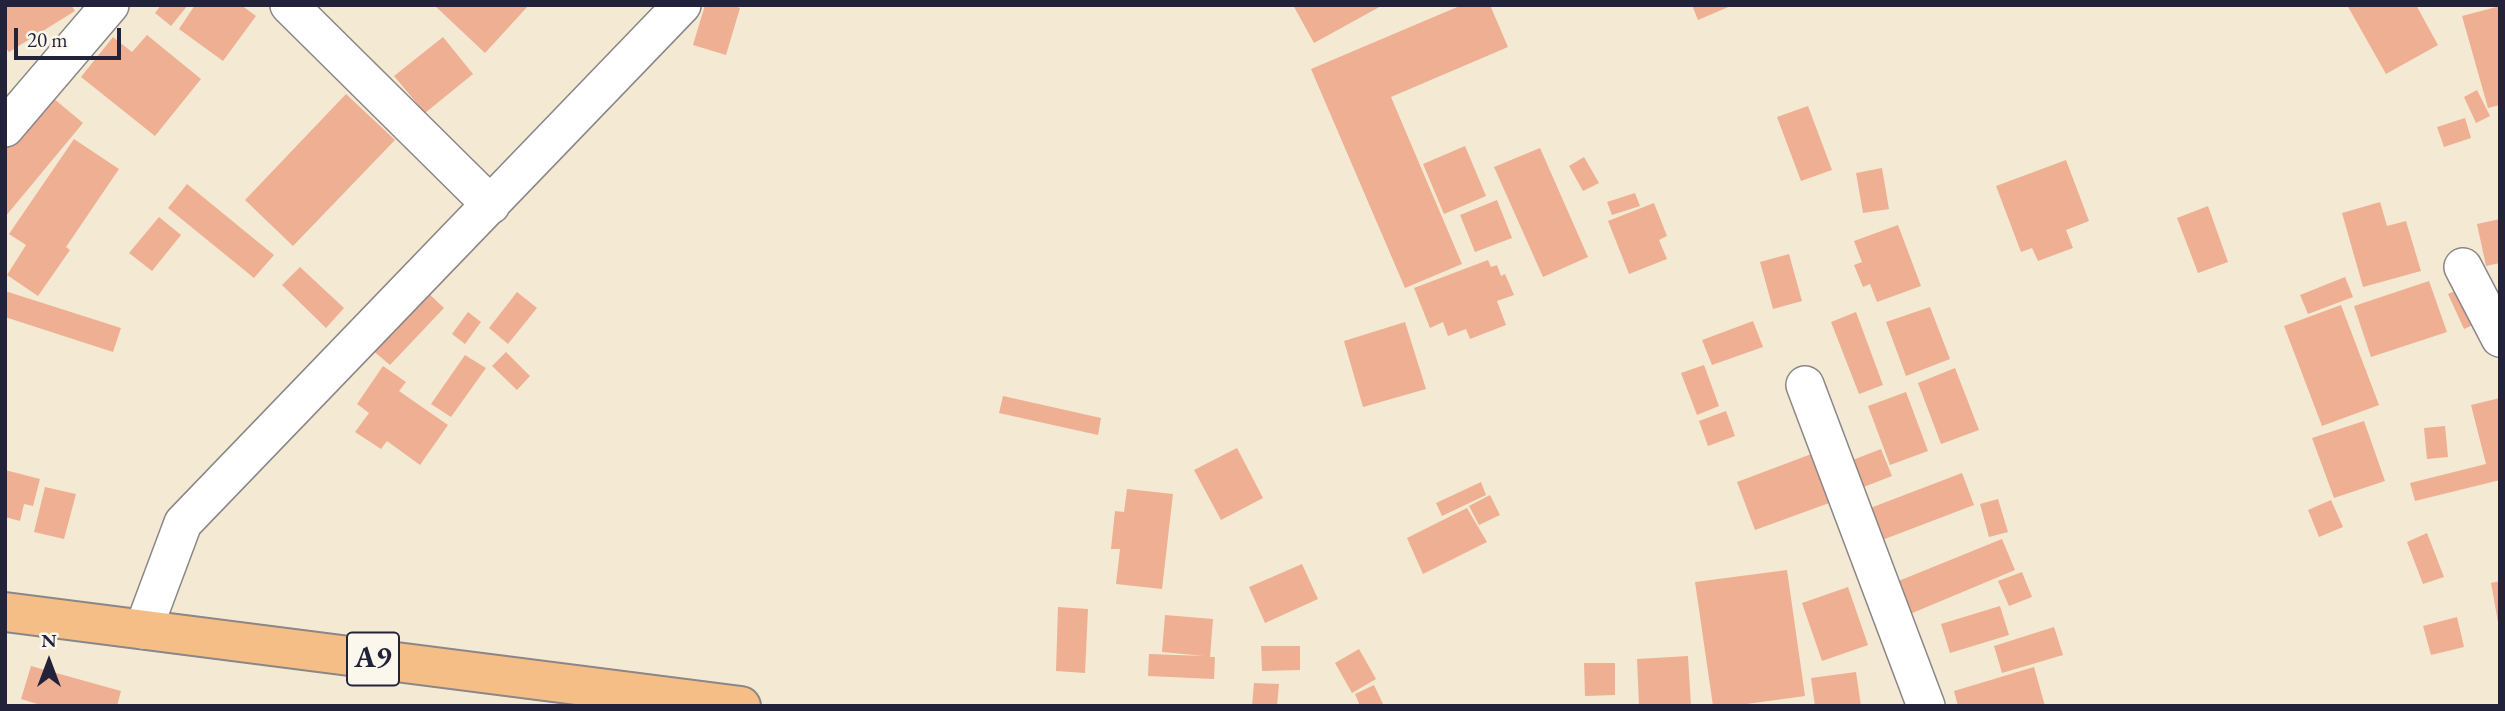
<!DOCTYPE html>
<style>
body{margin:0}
#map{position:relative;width:2505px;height:711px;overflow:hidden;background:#f4ead3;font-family:"EB Garamond",serif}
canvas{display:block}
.frame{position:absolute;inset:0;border:7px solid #22223b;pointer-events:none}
.north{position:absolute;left:14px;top:627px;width:70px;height:70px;-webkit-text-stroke:5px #fbf7ec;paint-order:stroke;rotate:0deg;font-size:19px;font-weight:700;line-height:28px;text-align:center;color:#22223b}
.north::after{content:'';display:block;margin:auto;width:24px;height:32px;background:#22223b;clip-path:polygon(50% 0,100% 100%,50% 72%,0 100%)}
.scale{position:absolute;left:14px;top:28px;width:107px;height:32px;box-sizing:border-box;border:4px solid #22223b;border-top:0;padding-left:9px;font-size:21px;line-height:24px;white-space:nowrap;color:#22223b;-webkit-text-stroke:5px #fbf7ec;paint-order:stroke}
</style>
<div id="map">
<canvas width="2505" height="711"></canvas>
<div class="frame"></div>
<div class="north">N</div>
<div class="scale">20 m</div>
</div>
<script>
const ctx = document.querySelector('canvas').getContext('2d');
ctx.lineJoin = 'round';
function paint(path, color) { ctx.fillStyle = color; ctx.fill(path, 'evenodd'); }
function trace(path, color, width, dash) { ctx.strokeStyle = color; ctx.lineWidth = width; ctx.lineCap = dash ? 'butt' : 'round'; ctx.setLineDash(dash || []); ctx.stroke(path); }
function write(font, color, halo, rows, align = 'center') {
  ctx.font = font + ' "EB Garamond",serif'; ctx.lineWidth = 7; ctx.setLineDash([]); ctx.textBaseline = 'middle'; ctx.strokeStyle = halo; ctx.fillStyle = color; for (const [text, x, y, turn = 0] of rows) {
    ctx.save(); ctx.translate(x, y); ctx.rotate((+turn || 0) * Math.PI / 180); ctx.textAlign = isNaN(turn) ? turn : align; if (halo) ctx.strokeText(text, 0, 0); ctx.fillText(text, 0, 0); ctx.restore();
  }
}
const building = new Path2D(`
 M5 5H71L75 11 9 52 5 47Z
 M161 5H188L171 26 155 13Z
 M195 5H241L256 16 223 61 179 29Z
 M434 5H529L485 53Z
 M705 5H731L740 8 726 55 693 45Z
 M1293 5H1383L1314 43Z
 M1462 5H1490L1508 47 1391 97 1462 264 1405 288 1311 69Z
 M1692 5H1733L1698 20Z
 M2347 5H2416L2438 45 2386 74Z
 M2500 6V105L2488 108 2462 16Z
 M147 35 201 79 155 136 81 77 113 37 132 52Z
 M443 37 473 74 425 113 394 76Z
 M2477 90 2490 116 2476 123 2464 97Z
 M47 93 83 123 5 217V142Z
 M346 94 395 140 293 246 245 200Z
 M1808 106 1832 170 1801 181 1777 117Z
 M2465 118 2471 138 2444 147 2437 127Z
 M74 139 119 169 66 247 70 250 38 296 7 275 26 245 9 234Z
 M1465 146 1486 196 1444 214 1423 164Z
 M1540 148 1588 257 1543 277 1494 167Z
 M1584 157 1599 183 1583 191 1569 166Z
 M2066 160 2089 221 2066 230 2073 248 2038 261 2032 248 2021 252 1996 186Z
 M1882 168 1889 209 1863 213 1856 173Z
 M187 184 274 255 254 278 168 208Z
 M1635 193 1640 206 1612 215 1607 202Z
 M1497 200 1512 238 1475 252 1460 215Z
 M2380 202 2387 226 2406 221 2421 271 2363 287 2342 213Z
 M1654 203 1667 236 1659 240 1667 259 1629 274 1608 221Z
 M2208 206 2228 262 2198 273 2177 218Z
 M159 217 181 235 152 271 129 253Z
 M2500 219V263L2486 266 2477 224Z
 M1898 225 1921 286 1877 302 1870 284 1863 287 1854 265 1862 262 1854 241Z
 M1789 254 1802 301 1773 309 1760 262Z
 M1488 260 1491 267 1497 265 1501 276 1505 274 1514 295 1497 301 1506 325 1470 339 1466 329 1448 336 1443 322 1430 328 1414 288Z
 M300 267 344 308 326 328 282 285Z
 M2345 277 2353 297 2308 314 2300 295Z
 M2429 281 2447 332 2371 357 2354 306Z
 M2464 287 2480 322 2464 329 2448 294Z
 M5 291 121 328 113 352 5 317Z
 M426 291 444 308 390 365 371 349Z
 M517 292 537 308 508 344 489 328Z
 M2341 305 2379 405 2322 426 2284 326Z
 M1930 307 1950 359 1906 376 1886 322Z
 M468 312 481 322 465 344 452 334Z
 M1856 312 1883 385 1859 394 1831 322Z
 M1753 321 1763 347 1712 365 1702 340Z
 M1405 322 1426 389 1363 407 1344 341Z
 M506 352 530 376 517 390 492 366Z
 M465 355 486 368 451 417 431 404Z
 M1704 365 1719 406 1697 415 1681 373Z
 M383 366 406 382 399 391 448 425 420 465 387 441 381 449 355 432 369 413 357 404Z
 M1955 368 1979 430 1941 444 1918 383Z
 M1906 392 1928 451 1890 465 1868 406Z
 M1003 396 1101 418 1098 435 999 413Z
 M2500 398V480L2415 501 2410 483 2486 464 2471 405Z
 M1726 411 1735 436 1708 446 1699 421Z
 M2364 421 2385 481 2334 498 2312 438Z
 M2445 426 2448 457 2427 459 2424 428Z
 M1237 448 1263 498 1221 520 1194 470Z
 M1881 449 1892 476 1856 490 1845 463Z
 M1814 453 1832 502 1755 530 1737 482Z
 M5 470 40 479 33 506 24 504 20 521 5 517Z
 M1962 473 1974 505 1877 542 1865 510Z
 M1481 482 1486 495 1442 516 1436 503Z
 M45 487 76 494 64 539 34 532Z
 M1127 489 1173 494 1162 589 1116 584 1120 549H1111L1115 511 1124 512Z
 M1490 495 1500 515 1479 525 1469 506Z
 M1998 499 2008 532 1989 537 1980 504Z
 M2331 500 2343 527 2319 537 2308 510Z
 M1467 508 1487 542 1423 574 1407 538Z
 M2427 533 2444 577 2423 584 2407 542Z
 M2002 539 2015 570 1910 614 1896 582Z
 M1302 564 1318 599 1265 623 1249 587Z
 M1787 570 1805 696 1732 706H1713L1695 582Z
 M2022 572 2032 597 2009 606 1998 581Z
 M2500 581V622H2498L2491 583Z
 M1848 587 1868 645 1822 661 1802 603Z
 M2000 606 2009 635 1950 653 1941 624Z
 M1058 607 1088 609 1085 673 1056 671Z
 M1165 615 1213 619 1210 657H1215L1214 679 1148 676 1149 654 1204 656 1162 652Z
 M2457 617 2464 647 2431 655 2423 626Z
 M2054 627 2063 655 2002 673 1994 646Z
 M1261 646H1300V670L1262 671Z
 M1359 649 1376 679 1352 693 1335 663Z
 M1688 656 1691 706H1639L1637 659Z
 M1584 663H1615V695L1585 696Z
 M31 666 121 691 117 706H44L21 699Z
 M2034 667 2045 706H1958L1954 691Z
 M1856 672 1861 706H1815L1811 678Z
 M1254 683 1279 684 1277 706H1252Z
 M1374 685 1384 706H1360L1355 694Z`);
const street = new Path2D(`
 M289 5 491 205
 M5 128 110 5
 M2463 267 2500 338
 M1805 385 1926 706
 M143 630 183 523 682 5`);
const primary = new Path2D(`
 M5 612 741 706`);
const shields = [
 [373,659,52]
];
const shieldNames = [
 ["A9",373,659]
];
paint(building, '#eeaf93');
trace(street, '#8b8687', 40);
trace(primary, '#8b8687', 42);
trace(street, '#fff', 37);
trace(primary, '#f6be87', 38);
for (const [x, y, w] of shields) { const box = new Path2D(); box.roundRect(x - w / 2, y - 26.5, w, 53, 5); ctx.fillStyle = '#fbf7ec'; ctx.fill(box); trace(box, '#22223b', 2); }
write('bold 30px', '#22223b', null, shieldNames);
</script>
